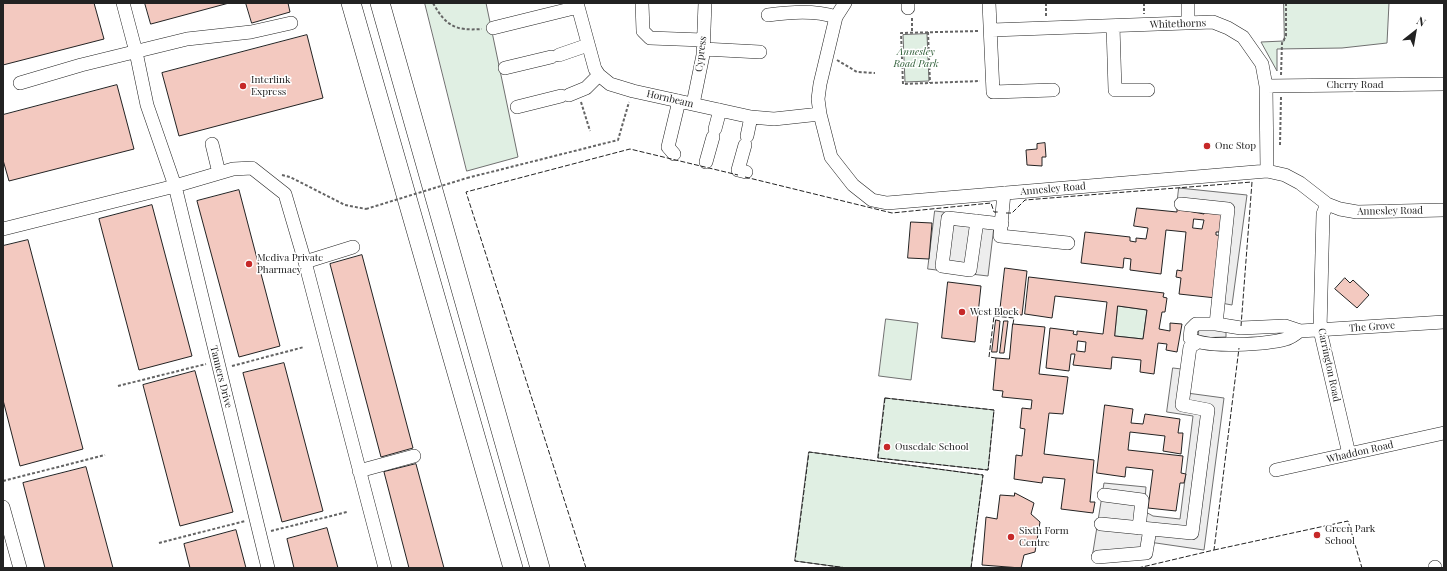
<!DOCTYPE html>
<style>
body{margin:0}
#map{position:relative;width:1447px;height:571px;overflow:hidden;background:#fff;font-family:"Playfair Display",serif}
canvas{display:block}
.frame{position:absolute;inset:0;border:4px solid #222;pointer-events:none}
.north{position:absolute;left:1395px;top:12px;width:40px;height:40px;-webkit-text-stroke:3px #fff;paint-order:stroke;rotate:31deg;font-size:11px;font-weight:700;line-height:16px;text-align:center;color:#222}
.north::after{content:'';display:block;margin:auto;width:14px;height:18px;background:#222;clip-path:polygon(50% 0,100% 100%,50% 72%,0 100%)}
</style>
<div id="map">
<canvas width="1447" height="571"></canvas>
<div class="frame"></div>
<div class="north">N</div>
</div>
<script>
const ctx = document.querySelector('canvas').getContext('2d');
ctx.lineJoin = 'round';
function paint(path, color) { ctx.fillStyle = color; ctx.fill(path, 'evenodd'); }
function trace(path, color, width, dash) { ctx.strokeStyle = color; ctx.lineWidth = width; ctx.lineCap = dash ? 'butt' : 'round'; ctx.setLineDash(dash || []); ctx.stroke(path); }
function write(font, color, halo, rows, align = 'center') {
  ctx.font = font + ' "Playfair Display",serif'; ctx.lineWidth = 3; ctx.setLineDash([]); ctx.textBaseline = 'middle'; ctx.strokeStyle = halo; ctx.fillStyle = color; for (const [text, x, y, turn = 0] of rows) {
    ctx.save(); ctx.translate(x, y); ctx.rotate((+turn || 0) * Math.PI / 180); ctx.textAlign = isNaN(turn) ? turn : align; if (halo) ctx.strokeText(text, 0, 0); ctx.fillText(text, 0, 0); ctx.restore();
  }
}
const green = new Path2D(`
 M425 3H486L518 157 467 171Z
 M1284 3H1389L1387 43 1342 48 1277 49V71L1261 42 1284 41Z
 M927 34 929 81 905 82 903 35Z
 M1118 306 1147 310 1143 339 1115 336Z
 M886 319 918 323 911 380 879 376Z
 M885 398 994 410 988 470 878 458Z
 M809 452 983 475 971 568H847L795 561Z`);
const parking = new Path2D(`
 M1179 188 1247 195 1232 305 1221 303 1226 211 1177 206Z
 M935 211 995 218 988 276 928 269Z
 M1199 328H1226V337L1199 338Z
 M1173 368 1190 370 1187 393 1224 398 1204 550 1149 542 1147 555 1092 558 1104 483 1146 487 1144 511 1153 516 1180 519 1193 416 1167 412Z`);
const building = new Path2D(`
 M3 3H94L104 39 3 65Z
 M145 3H229L151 24Z
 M246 3H288L290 12 252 23Z
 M307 35 323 98 179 136 162 73Z
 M117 85 134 149 9 181 3 160V115Z
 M1045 143 1046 157H1042V166L1027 165 1026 150 1037 149V144Z
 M239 190 280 346 239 357 197 201Z
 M152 205 192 356 139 370 99 219Z
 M1137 208 1177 212V209L1204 214V211L1222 213 1220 232H1216V235L1223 236 1216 298 1179 294 1181 278 1176 277 1177 270 1182 271 1186 232 1166 230 1161 274 1130 270 1131 259 1124 258 1123 268 1081 263 1085 232 1130 237V241L1136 242V238L1146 239 1148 228 1134 226ZM1194 219 1204 220 1202 229 1193 228Z
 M911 222 932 223 929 259 908 258Z
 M28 240 83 449 20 466 3 400V246Z
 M362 255 413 448 381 457 330 264Z
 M1005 268 1027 271 1022 315 1000 312Z
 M1029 277 1164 293 1163 297 1167 298 1165 312H1162L1159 329 1170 331V323L1182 324 1177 352 1166 350 1167 344 1158 343 1154 374 1140 372 1141 360 1112 357 1111 369 1073 365 1075 354H1071L1069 371 1046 368 1050 328 1074 331 1073 334 1077 335V331L1103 334 1107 302 1055 296 1052 318 1025 314ZM1118 306 1147 310 1143 339 1115 336ZM1078 341 1086 342 1085 352 1077 351Z
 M1345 278 1350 283 1353 280 1369 295 1357 308 1335 289Z
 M948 282 981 286 975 342 942 338Z
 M996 320 1000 321 997 352H992Z
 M1004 321H1008L1004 353H1000Z
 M1013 324 1045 327 1039 374 1068 377 1063 414 1049 413 1044 454 1094 460 1090 502H1095L1093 513 1061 509 1065 479 1043 477 1042 483 1014 479 1016 455 1022 456 1025 429 1020 428 1022 408 1031 409 1032 400 1002 397 1003 391 993 390 996 358 1009 359Z
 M284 363 323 511 282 522 243 373Z
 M195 371 233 512 180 526 143 385Z
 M1105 405 1133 409 1131 423 1143 424 1145 414 1180 419 1178 433H1183L1181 454 1163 451 1165 436 1130 432 1128 450 1183 456 1181 473 1186 474 1184 483H1180L1176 511 1148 508 1153 470 1126 467 1125 477 1097 473Z
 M416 464 444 568H409L384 472Z
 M86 467 113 568H45L23 483Z
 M1015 493 1034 503 1031 514 1040 522 1035 552 1024 555 1021 568 982 565 986 517 997 519 1000 495 1014 496Z
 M327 528 338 568H294L287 539Z
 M236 530 246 568H190L184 544Z`);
const path = new Path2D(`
 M433 3C446 26 455 31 482 29
 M1046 3V16
 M1144 3V14
 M912 18V33
 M978 31 901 33 903 84 980 81
 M928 32 930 83
 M837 60 857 72 875 73
 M1281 75 1282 43 1286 36V3
 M581 102 590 131
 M1280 145 1281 97
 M282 175 290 177 345 205 366 209
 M467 178 618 140 629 102
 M232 366 304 347
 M118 386 206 364
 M3 481 105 455
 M271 531 347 512
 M159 543 245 521`);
const minor = new Path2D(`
 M123 3 136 52 147 105 175 186 233 169 252 168 285 194 305 262 385 568
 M577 3 595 69 599 75 610 84 633 91 751 117 774 119 820 114
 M642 3 643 31 650 38 703 40
 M845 3 836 17 820 84 818 99 820 114 831 157 853 185 872 200 887 203 1267 171 1285 175 1300 183 1327 204 1340 209 1357 212 1444 210
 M989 3 993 92 1053 90
 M1188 3V23
 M908 8V3
 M768 15C791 12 814 10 836 17
 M1113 26 1115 90H1148
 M493 28 578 7
 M992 30 1213 22 1228 28 1243 37 1262 64 1266 86 1267 171
 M703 49 760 52
 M559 55 588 45
 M505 68 551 57
 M20 83 81 65 187 39 251 32 291 23
 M1266 86 1444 84
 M569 95 586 88 599 75
 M693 104 703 55 705 3
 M517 107 561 96
 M715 129 720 110
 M747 136 751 117
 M212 144 219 173
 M745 145 738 170 746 172
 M674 154 668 147 679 101
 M706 162 713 137
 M1004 193 1000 236 1068 243
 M1181 204 1228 209 1216 324
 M1327 204 1323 214 1320 330 1349 454
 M977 221 970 270 942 266 948 218C966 220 984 222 1002 224
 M3 229 175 186 268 568
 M305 262 353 247
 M1300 331 1285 326 1241 328 1216 324H1196L1191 329 1190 338C1204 349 1268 344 1286 339 1291 338 1295 334 1300 331L1444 322
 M1276 470 1444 433
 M359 471 414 456
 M1104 495 1142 500 1139 528
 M3 507 20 568
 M1101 524 1192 533 1208 410 1182 405 1190 347 1196 343
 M1098 557 1146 553 1150 529
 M1435 567V568`);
const highway = new Path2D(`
 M351 3 513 568
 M380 3 540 568`);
const pathBridge = new Path2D(`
 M366 209 467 178`);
const fence = new Path2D(`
 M745 177 892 213 991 203 994 212H998
 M1006 213H1012L1025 200 1252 182 1241 326
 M996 358 989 357 994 316 1014 318 1013 324
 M885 398 994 410 988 470 878 458Z
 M1214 550 1348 521 1362 568
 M586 568 466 192 630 149 738 175
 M847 568 795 561 809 452 983 475 971 568
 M1138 568 1214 550 1239 348`);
const markers = [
 [243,86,4,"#c62828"],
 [1207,146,4,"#c62828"],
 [249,264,4,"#c62828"],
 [962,312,4,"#c62828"],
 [887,447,4,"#c62828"],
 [1317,535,4,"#c62828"],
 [1011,537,4,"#c62828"]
];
const streetNames = [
 ["Whitethorns",1178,24,-2],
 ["Cypress",701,54,-83],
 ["Cherry Road",1355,85],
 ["Hornbeam",670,99,13],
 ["Annesley Road",1053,189,-5],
 ["Annesley Road",1390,211,-1],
 ["The Grove",1372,327,-4],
 ["Carrington Road",1329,365,78],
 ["Tanners Drive",221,377,76],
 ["Whaddon Road",1360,452,-13]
];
const parkNames = [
 ["Annesley",916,52],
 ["Road Park",916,64]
];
const poiNames = [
 ["Interlink",251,80],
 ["Express",251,92],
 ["One Stop",1215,146],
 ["Mediva Private",257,258],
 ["Pharmacy",257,270],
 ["West Block",970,312],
 ["Ousedale School",895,447],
 ["Green Park",1325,529],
 ["School",1325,541],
 ["Sixth Form",1019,531],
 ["Centre",1019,543]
];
paint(green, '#e0efe3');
trace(green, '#6f6f6f', 1);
paint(parking, '#ededed');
trace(parking, '#6f6f6f', 1);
paint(building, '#f3c9c0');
trace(building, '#222', 1);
trace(minor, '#222', 14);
trace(highway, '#222', 20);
trace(path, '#646464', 2, [3, 2]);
trace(minor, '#fff', 13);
trace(highway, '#fff', 19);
trace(pathBridge, '#646464', 2, [3, 2]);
trace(fence, '#222', 1, [5, 2]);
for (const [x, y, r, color] of markers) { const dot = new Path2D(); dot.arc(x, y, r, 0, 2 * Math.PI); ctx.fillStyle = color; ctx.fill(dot); trace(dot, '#fff', 1.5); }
write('10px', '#222', '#fff', streetNames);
write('italic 10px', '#2f5e38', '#fff', parkNames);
write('10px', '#222', '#fff', poiNames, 'left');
</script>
